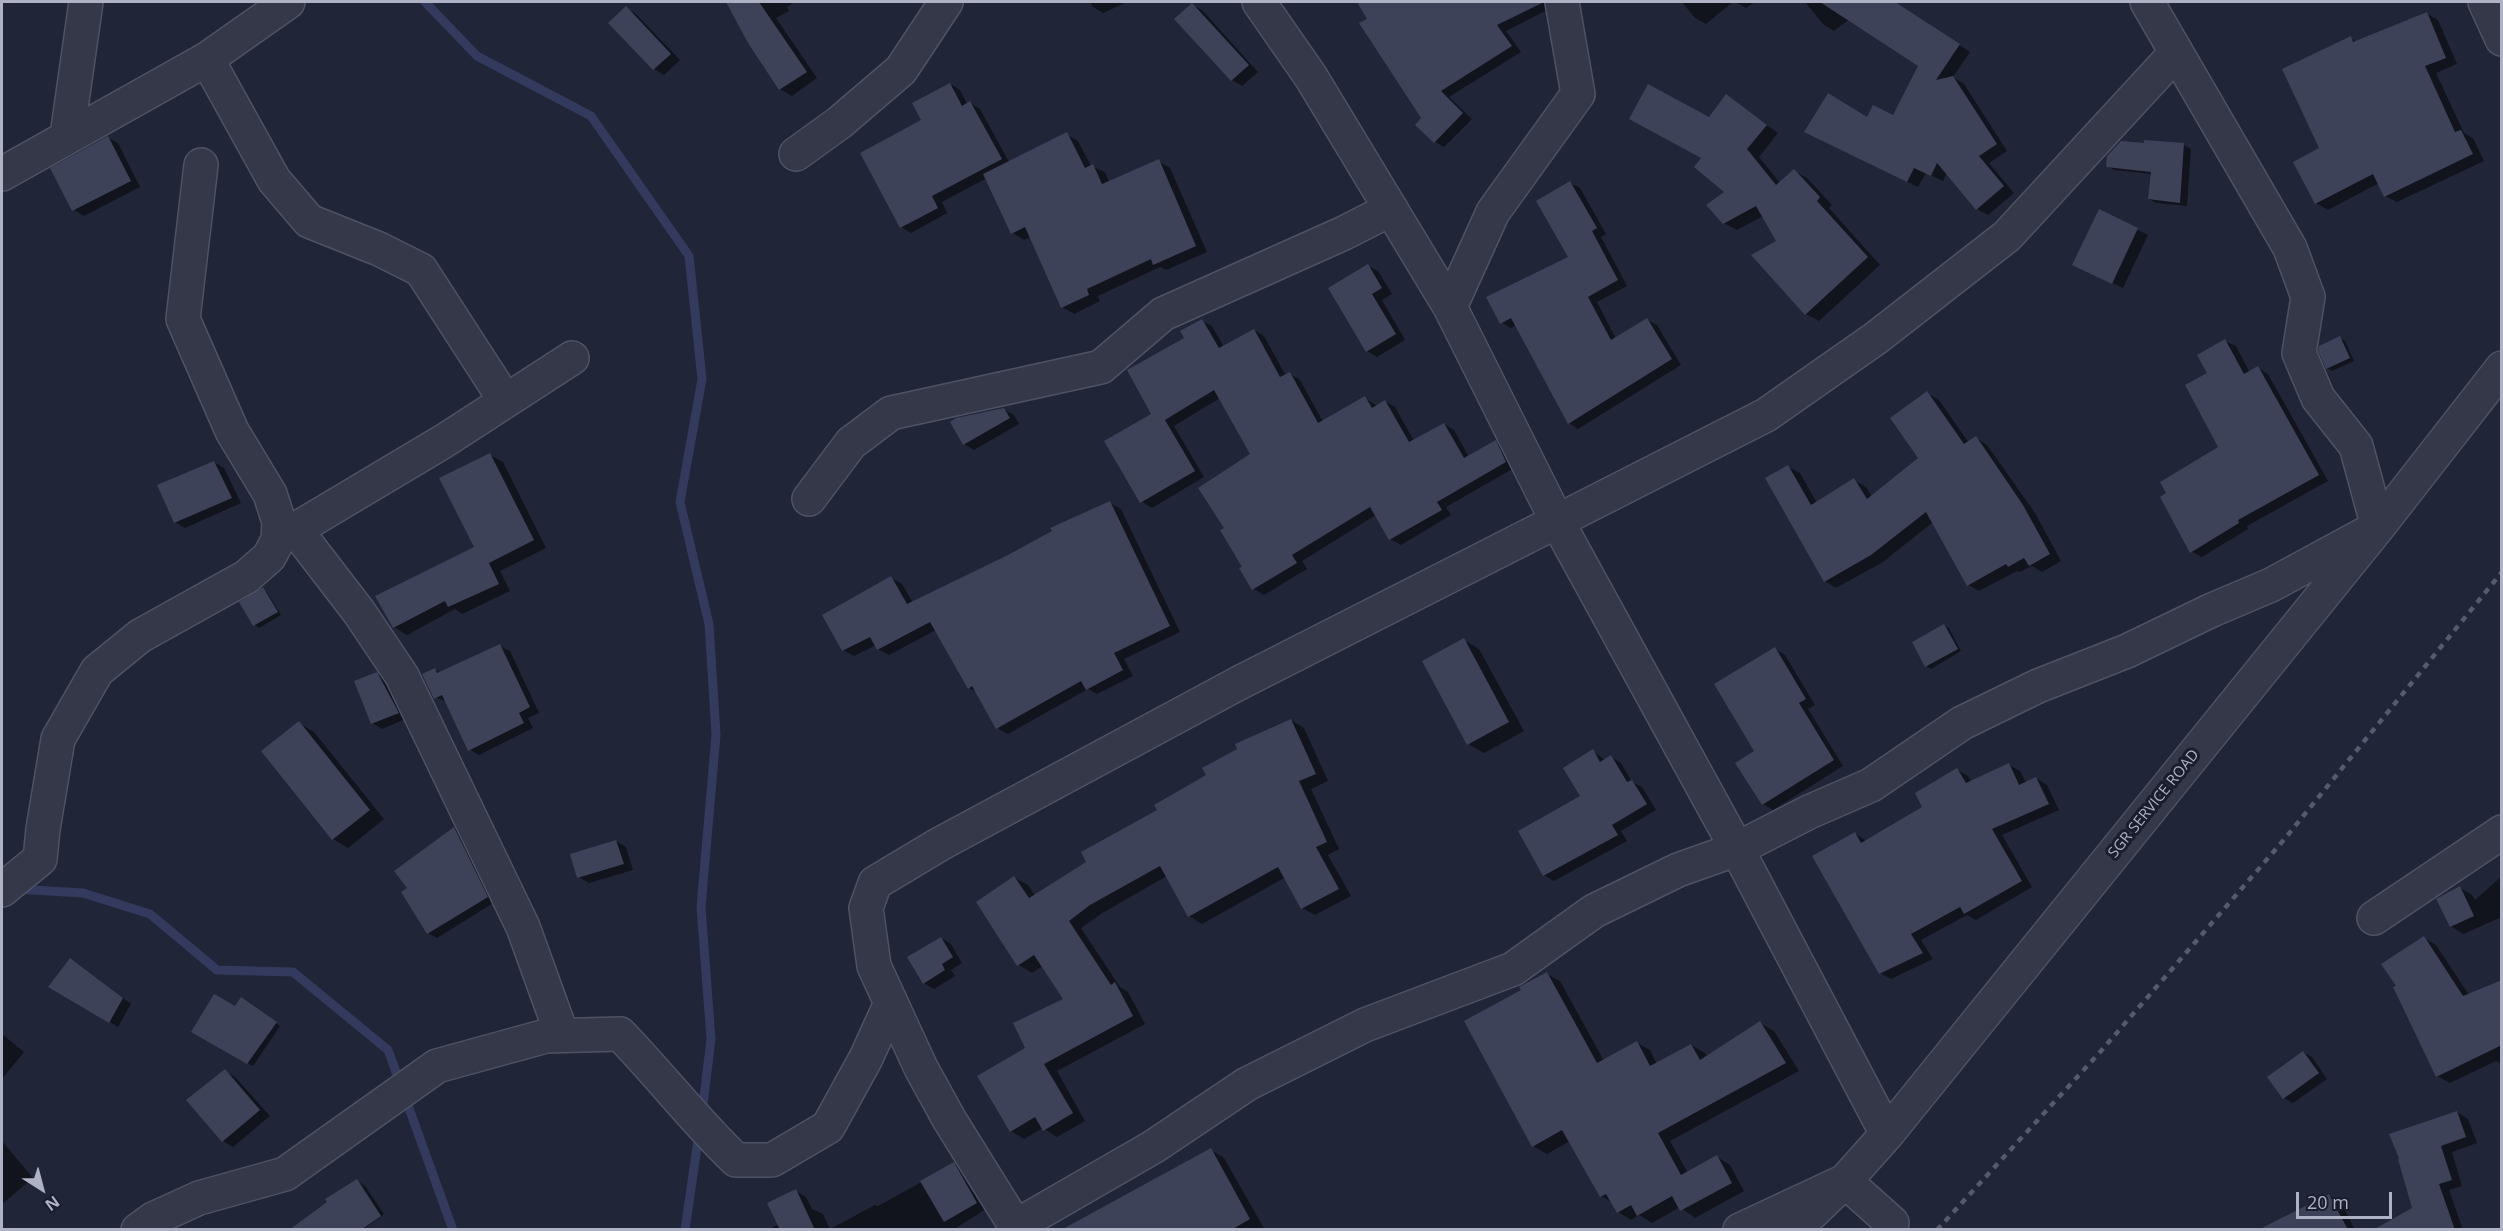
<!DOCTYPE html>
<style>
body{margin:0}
#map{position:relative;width:2503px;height:1231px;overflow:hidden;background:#212538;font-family:"Open Sans",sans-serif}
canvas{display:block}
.frame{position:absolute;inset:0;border:3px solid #afb2c5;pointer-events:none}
.north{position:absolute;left:12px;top:1159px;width:60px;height:60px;-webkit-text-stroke:4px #1a1d2d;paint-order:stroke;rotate:144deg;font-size:16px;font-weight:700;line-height:24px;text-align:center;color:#afb2c5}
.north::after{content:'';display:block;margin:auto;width:21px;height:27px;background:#afb2c5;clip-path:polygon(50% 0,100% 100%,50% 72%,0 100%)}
.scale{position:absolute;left:2296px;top:1192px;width:96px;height:27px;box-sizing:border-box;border:3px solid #afb2c5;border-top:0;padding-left:8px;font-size:18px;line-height:21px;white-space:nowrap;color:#afb2c5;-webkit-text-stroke:4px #1a1d2d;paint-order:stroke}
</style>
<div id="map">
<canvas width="2503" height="1231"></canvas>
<div class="frame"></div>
<div class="north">N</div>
<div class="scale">20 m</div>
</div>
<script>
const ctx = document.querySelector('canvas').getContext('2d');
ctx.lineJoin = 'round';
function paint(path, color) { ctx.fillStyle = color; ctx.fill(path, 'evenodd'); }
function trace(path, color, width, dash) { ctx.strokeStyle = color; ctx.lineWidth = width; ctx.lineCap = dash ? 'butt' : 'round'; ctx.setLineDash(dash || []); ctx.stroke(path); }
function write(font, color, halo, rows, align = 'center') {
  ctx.font = font + ' "Open Sans",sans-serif'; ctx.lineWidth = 6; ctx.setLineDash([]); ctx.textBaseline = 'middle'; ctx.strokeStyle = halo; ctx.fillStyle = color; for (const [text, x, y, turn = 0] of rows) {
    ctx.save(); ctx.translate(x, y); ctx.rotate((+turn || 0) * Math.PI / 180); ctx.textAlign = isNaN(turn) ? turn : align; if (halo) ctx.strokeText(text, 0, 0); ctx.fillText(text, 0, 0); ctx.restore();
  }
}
const shadow = new Path2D(`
 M727 2H795L787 7 789 11 776 18 817 78 792 96 780 89 749 43Z
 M1090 2H1127L1103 13 1093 7Z
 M1358 2H1553V7L1506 31 1521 52 1449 97 1472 119 1444 147 1435 142Z
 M1682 2H1733L1706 24 1695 18Z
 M1735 2H1755L1746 8Z
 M1805 2H1894L1970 52 1953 77 1964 84 2007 151 1989 163 2014 193 1988 215 1977 209 1947 172 1943 181 1926 173 1918 187 1817 137 1868 119 1894 117 1920 65 1850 19 1834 31 1823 24Z
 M1192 5 1202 10 1258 72 1242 86 1232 80 1176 19Z
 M626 8 636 14 680 60 664 75 654 69Z
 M2426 13 2438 20 2457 64 2436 73 2464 133 2473 138 2484 161 2397 202 2385 196 2379 183 2328 210 2316 203 2321 149 2350 38 2357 42Z
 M950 84 960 90 967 104 970 103 980 109 1009 162 1066 134 1078 141 1091 166 1105 172 1109 182 1158 161 1170 168 1207 252 1166 270 1160 267 1098 296 1100 301 1074 314 1062 307 1031 237 1024 240 1013 233 987 178 942 202 947 213 911 233 901 227 923 121Z
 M1726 96 1778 133 1759 157 1780 183 1794 171 1807 178 1832 205 1829 208 1880 265 1819 321 1806 314 1778 241 1763 216 1737 230 1724 223 1726 192 1703 158 1710 119Z
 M108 138 118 143 140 187 84 216 74 210Z
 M2145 142 2184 145 2191 149 2187 206 2156 203 2149 199 2152 174 2114 170 2107 166 2145 144Z
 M1570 183 1580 188 1606 234 1601 237 1627 286 1597 302 1616 339 1647 320 1657 325 1681 365 1578 429 1569 423 1516 325 1511 328 1501 322 1570 257Z
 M2100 211 2148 235 2123 288 2084 270Z
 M1368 266 1378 271 1392 294 1382 300 1405 340 1377 357 1367 351Z
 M1202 321 1212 326 1224 347 1254 330 1264 336 1286 376 1290 374 1300 380 1323 422 1365 398 1377 406 1385 401 1395 407 1414 441 1444 424 1454 430 1469 457 1496 442 1506 448 1516 467 1446 507 1451 515 1401 545 1390 539 1376 515 1302 561 1307 569 1264 595 1254 589 1241 569 1244 567 1226 529 1252 454 1220 398 1174 426 1204 477 1152 508 1142 502 1153 414 1186 339Z
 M2340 338 2345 341 2354 361 2332 371 2327 368 2320 350Z
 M2225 341 2236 346 2250 373 2258 368 2268 374 2328 481 2247 526 2248 529 2202 557 2192 552 2220 448 2209 374Z
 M1927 393 1939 400 1969 443 1976 438 1987 445 2035 513 2061 561 2042 572 2032 566 2020 572 2017 571 1979 591 1968 585 1933 522 1883 562 1836 588 1825 581 1788 467 1800 473 1817 503 1854 480 1866 487 1872 497 1920 458Z
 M1003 409 1014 415 1019 424 974 450 964 444Z
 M490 455 503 462 546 548 500 571 510 591 462 614 455 609 407 635 394 627 476 548Z
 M214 462 224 468 241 503 185 528 175 522Z
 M1110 503 1121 509 1180 632 1124 659 1133 676 1097 694 1088 689 1008 734 997 728 977 692 969 688 936 630 889 655 878 649 876 645 854 656 843 650 891 578 902 584 913 603 1009 557Z
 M263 589 267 592 281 615 259 628 255 625 241 603Z
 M1944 626 1949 628 1961 651 1931 669 1926 666Z
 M1464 640 1479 649 1524 731 1484 753 1468 744Z
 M500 646 510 651 539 713 528 718 533 728 479 755 469 749 447 702 435 697V670L441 673Z
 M1775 649 1785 655 1815 705 1808 709 1843 766 1773 810 1763 804 1756 752Z
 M377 674 387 679 408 718 382 729 372 723Z
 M1291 720 1304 728 1328 781 1311 789 1339 849 1328 855 1351 896 1315 915 1302 908 1286 877 1202 924 1189 916 1167 876 1104 912 1081 928 1120 987 1128 992 1145 1024 1057 1071 1085 1121 1057 1137 1043 1128 1024 1139 1011 1131 1027 1049 1065 999 1043 966 1032 973 1019 965 978 902 1015 878 1028 885 1035 896 1088 862 1208 775Z
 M299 723 314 732 384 819 348 848 333 839Z
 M1593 751 1605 760 1611 757 1621 763 1632 782 1642 787 1656 810 1621 831 1627 841 1554 881 1544 875 1582 797Z
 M2009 765 2020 771 2026 783 2036 778 2047 785 2059 810 2002 835 2032 887 1976 920 1967 915 1921 940 1933 959 1891 979 1880 973 1855 833 1867 842 1924 807 1957 770 1968 776 1971 782Z
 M454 828 462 833 495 902 437 938 428 933Z
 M616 841 626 847 633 870 589 883 579 877Z
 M2502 876V917L2463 934 2451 926 2460 888 2472 895 2475 900Z
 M941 938 951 944 962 963 951 970 955 976 934 989 924 983Z
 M2424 938 2436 945 2469 995 2502 982V1064L2496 1061 2450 1083 2437 1076 2398 986Z
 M78 964 131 1004 118 1027 50 986Z
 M1547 974 1560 981 1604 1061 1637 1043 1650 1050 1657 1064 1691 1045 1705 1053 1707 1057 1760 1023 1774 1031 1799 1071 1670 1141 1688 1173 1717 1157 1730 1165 1744 1191 1695 1218 1680 1207 1652 1223 1639 1215 1631 1220 1618 1212 1613 1203 1601 1196 1570 1141 1547 1154 1533 1146 1523 991Z
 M245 1002 280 1026 253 1066 193 1032Z
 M2 1034 24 1052 2 1079Z
 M2303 1052 2312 1057 2327 1079 2293 1103 2284 1098Z
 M225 1071 235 1077 270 1116 233 1147 223 1141 188 1100Z
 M2457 1112 2468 1119 2477 1143 2452 1152 2462 1186 2449 1190 2463 1230H2376L2414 1209 2400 1160Z
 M2 1141 33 1178 2 1204Z
 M1211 1150 1224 1158 1265 1230H1065Z
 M954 1164 964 1170 986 1209 953 1230H768L779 1224 796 1191 806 1197 812 1209 823 1214 830 1229 875 1205 878 1206Z
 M357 1181 365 1186 384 1214 363 1230H292Z
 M2329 1195 2341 1202 2355 1230H2276Z`);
const stream = new Path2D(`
 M425 2 477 56 591 116 689 256 702 379 680 502 709 624 716 735 701 907 711 1039 702 1113
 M16 889 83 893 150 914 217 970 293 972 388 1050 453 1230
 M685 1230 699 1133`);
const building = new Path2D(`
 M726 2H759L807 72 779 90 748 43Z
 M1357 2H1544L1497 25 1512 46 1441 91 1463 113 1434 143 1415 125 1421 118 1359 23 1367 19Z
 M1820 2H1895L1960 44 1936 80 1953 76 1997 144 1979 156 2004 186 1976 210 1937 163 1931 176 1914 168 1907 182 1804 132 1828 93 1867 117 1873 105 1893 115 1918 66Z
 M1192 3 1249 65 1231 81 1174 19Z
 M626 6 671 54 653 70 608 23Z
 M2427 12 2446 58 2425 66 2455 132 2461 130 2473 154 2384 197 2373 174 2315 204 2293 162 2319 148 2282 69 2351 36 2353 42Z
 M950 83 962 106 970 101 1002 159 932 196 938 208 900 228 860 153 921 120 912 103Z
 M1648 84 1709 117 1726 94 1767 125 1747 149 1776 185 1794 169 1820 197 1817 201 1868 257 1805 315 1751 255 1776 241 1756 206 1723 224 1706 205 1724 192 1694 167 1701 158 1629 119Z
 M1067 132 1085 168 1093 164 1102 184 1159 159 1196 246 1153 265 1151 259 1087 289 1089 295 1061 308 1025 227 1011 234 983 174Z
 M108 136 131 181 72 211 50 168Z
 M2144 140 2184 143 2180 203 2148 199 2151 172 2106 167 2107 156 2121 141 2144 143Z
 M1570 181 1597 228 1592 231 1618 280 1588 297 1611 340 1647 318 1672 359 1568 424 1511 318 1500 324 1486 297 1568 257 1536 201Z
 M2099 209 2138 228 2112 284 2072 265Z
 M1368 264 1382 288 1372 294 1396 334 1366 352 1328 288Z
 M1202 319 1219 348 1254 329 1280 377 1290 372 1318 423 1365 396 1372 408 1385 400 1409 442 1444 423 1464 458 1496 440 1506 462 1437 502 1442 510 1389 540 1370 507 1292 555 1297 563 1252 590 1239 568 1242 567 1220 530 1224 528 1198 488 1250 454 1214 390 1165 420 1195 471 1140 503 1104 441 1151 414 1127 370 1184 338 1180 331Z
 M2340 336 2350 358 2326 369 2318 351 2319 346Z
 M2225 339 2244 374 2258 366 2319 475 2238 520 2239 523 2190 553 2160 497 2166 493 2160 482 2218 447 2185 385 2207 373 2197 355Z
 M1927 391 1964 444 1976 436 2023 505 2050 554 2029 566 2024 558 2008 567 2006 564 1967 586 1926 512 1871 555 1824 582 1765 478 1788 465 1811 505 1854 478 1867 499 1918 458 1890 418Z
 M1004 408 1010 418 963 445 950 422 956 418Z
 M490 453 534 540 489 563 499 584 448 607 445 601 393 628 375 596 474 547 439 478Z
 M214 461 232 498 174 523 157 485Z
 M1110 501 1170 626 1114 653 1123 670 1086 690 1081 681 996 729 972 686 968 689 930 622 877 650 870 637 842 651 822 615 891 576 907 604 1008 555 1052 531 1050 528Z
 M263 587 278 612 253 626 239 602Z
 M1944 624 1958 649 1925 667 1912 642Z
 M1464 638 1509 722 1467 745 1422 661Z
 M500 644 530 707 519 713 524 723 468 751 442 695 434 699 422 674 435 668 437 673Z
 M1775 647 1806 699 1799 703 1834 760 1762 805 1735 763 1754 751 1714 684Z
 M377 672 399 713 371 724 354 681Z
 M1291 719 1316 774 1299 781 1327 842 1316 847 1339 889 1301 909 1278 867 1188 917 1160 866 1090 905 1069 921 1111 985 1115 982 1133 1016 1044 1064 1073 1113 1043 1131 1035 1117 1010 1132 977 1076 1025 1048 1013 1023 1063 999 1034 955 1017 966 976 902 1014 876 1029 898 1086 862 1081 852 1157 810 1154 805 1206 775 1202 768 1237 749 1235 744Z
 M299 721 370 810 332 840 261 751Z
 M1593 749 1600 762 1611 755 1627 782 1632 780 1647 804 1612 825 1618 835 1543 876 1518 831 1580 796 1563 768Z
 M2009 763 2019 785 2036 777 2049 804 1992 829 2022 881 1964 914 1960 907 1911 934 1923 953 1879 974 1812 856 1855 832 1861 843 1922 807 1915 793 1957 768 1966 783Z
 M454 827 488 897 427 934 401 892 407 888 394 871Z
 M616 840 624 864 577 878 570 854Z
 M2460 886 2474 916 2450 927 2436 899Z
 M2424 936 2463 996 2502 980V1045L2436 1077 2393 987 2396 986 2381 964Z
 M941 937 953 957 942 964 945 970 923 984 907 957Z
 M70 958 123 998 109 1023 48 987Z
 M1547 972 1597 1063 1637 1041 1650 1066 1691 1044 1700 1060 1760 1021 1786 1063 1658 1133 1681 1175 1717 1155 1732 1183 1680 1211 1672 1196 1637 1216 1631 1205 1617 1213 1606 1194 1600 1197 1562 1130 1532 1147 1464 1021 1521 990 1519 987Z
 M214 994 235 1006 241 997 277 1022 247 1064 191 1032Z
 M2303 1051 2319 1073 2283 1099 2267 1077Z
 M225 1069 260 1110 222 1142 186 1100Z
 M2457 1111 2466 1137 2441 1146 2452 1180 2439 1184 2455 1230H2373L2412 1208 2398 1159 2399 1158 2389 1134Z
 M1211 1148 1250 1219 1231 1230H1061Z
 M954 1162 977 1203 944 1222 920 1181Z
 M357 1179 381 1216 361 1230H289L327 1202 325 1199Z
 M796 1189 815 1230H780L767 1203Z
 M2329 1194 2348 1230H2258Z`);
const street = new Path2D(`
 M1259 2 1311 77 1450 307 1557 521 1737 849 1887 1134
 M2485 2 2502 39
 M207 59 274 180 309 221 379 249 421 270 505 400
 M67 136 86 2
 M796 154 839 123 901 70 946 2
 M2 174 207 59 288 2
 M1450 307 1493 212 1578 94 1562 2
 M809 499 851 443 891 413 1101 367 1163 314 1344 233 1391 209
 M296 530 359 612 402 676 523 927 562 1035
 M278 540 444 441 572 358
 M2 890 40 859 43 829 58 739 97 671 140 636 246 577 269 557 278 540 279 522 270 494 232 431 183 319 201 165
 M2374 918 2502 832
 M1016 1226 1153 1147 1247 1084 1365 1025 1513 969 1594 911 1678 870 1737 849 1809 812 1871 785 1962 723 2038 686 2127 651 2212 610 2271 585 2378 527 2356 446 2318 398 2299 353 2308 297 2290 248 2147 2
 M138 1230 153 1219 199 1198 285 1174 437 1066 546 1036 620 1034C660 1075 694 1120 736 1160H772L828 1127 866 1058 891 1003
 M1018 1230 949 1119 921 1068 874 966 866 908 875 883 940 844 1239 683 1766 415 1876 338 2007 236 2176 53
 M1740 1230 1845 1181 1892 1223
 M1794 1230 1845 1181 1887 1134 2378 527 2502 368`);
const rail = new Path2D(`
 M1937 1230 2101 1051 2282 842 2502 572`);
const streetNames = [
 ["SGR SERVICE ROAD",2154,804,-51]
];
paint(shadow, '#0007');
trace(stream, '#333a5e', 9);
paint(building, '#3d4258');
trace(street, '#4f5264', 36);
trace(street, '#353849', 33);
trace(rail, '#565a70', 4.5, [6, 6]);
write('15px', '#afb2c5', '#1a1d2d', streetNames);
</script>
